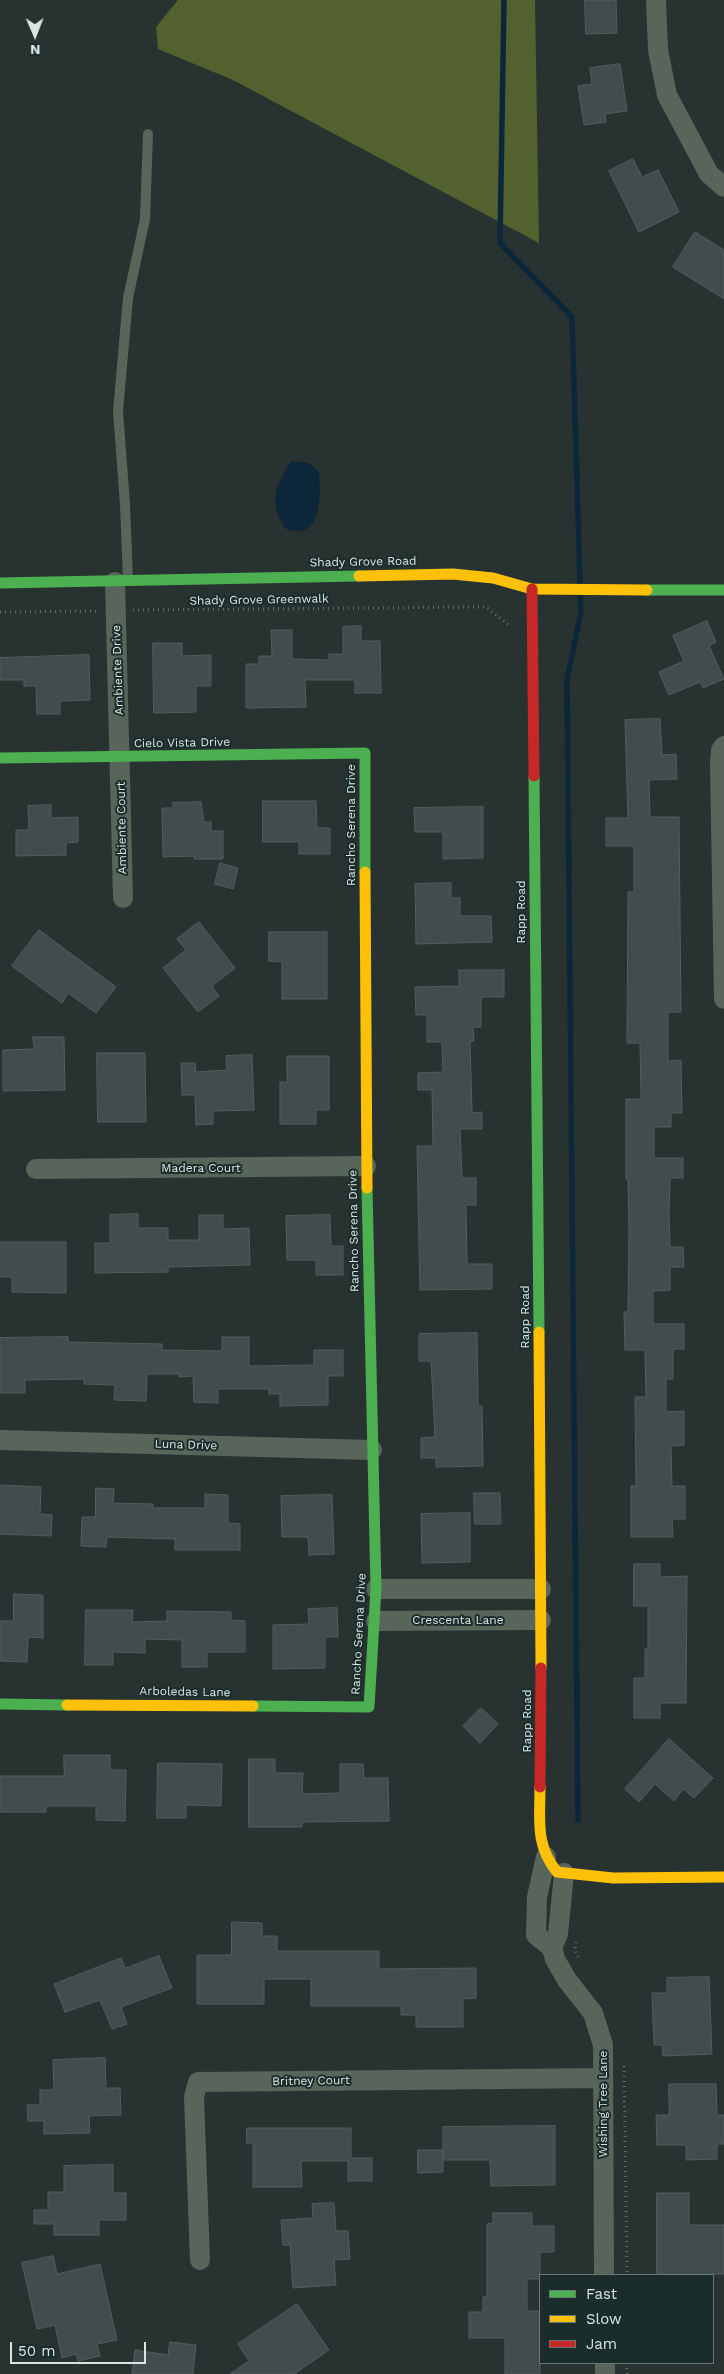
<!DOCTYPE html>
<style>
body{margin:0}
#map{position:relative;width:724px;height:2374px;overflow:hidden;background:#283331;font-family:"Work Sans",sans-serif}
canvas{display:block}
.legend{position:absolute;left:539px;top:2274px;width:175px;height:90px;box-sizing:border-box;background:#1a2d2a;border:1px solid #667774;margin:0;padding:6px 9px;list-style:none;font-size:15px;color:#d9e5e3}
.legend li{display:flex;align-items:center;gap:10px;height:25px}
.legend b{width:25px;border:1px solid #667774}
.north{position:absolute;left:10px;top:10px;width:50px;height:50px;-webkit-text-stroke:4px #1a2d2a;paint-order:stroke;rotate:179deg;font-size:14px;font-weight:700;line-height:20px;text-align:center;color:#d9e5e3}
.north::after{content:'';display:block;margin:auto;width:18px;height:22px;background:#d9e5e3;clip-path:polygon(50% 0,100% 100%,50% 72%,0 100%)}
.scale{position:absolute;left:10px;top:2342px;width:136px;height:22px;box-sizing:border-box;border:2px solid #d9e5e3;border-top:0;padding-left:6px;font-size:15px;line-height:18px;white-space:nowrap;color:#d9e5e3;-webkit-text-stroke:4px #1a2d2a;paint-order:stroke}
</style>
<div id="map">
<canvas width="724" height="2374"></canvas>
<ul class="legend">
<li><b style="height:6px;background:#4caf50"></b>Fast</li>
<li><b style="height:6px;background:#ffc107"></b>Slow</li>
<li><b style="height:6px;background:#c62828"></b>Jam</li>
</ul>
<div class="north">N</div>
<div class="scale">50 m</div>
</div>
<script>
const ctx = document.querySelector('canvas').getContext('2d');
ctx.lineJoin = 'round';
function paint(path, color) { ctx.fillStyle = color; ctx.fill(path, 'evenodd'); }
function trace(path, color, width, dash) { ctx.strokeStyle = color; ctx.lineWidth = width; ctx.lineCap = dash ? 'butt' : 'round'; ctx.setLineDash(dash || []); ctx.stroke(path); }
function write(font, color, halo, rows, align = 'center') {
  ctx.font = font + ' "Work Sans",sans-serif'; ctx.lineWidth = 4; ctx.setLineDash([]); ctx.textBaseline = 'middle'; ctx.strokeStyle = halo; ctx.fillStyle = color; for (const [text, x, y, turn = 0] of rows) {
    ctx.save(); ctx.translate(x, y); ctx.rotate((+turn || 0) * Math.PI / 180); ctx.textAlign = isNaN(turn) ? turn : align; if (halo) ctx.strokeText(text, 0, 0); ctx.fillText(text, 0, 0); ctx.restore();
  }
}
const forest = new Path2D(`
 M178 0H535L539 243 233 80 158 49 156 27Z`);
const water = new Path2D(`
 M292 461 309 463 319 472C320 489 323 524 302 531 298 532 291 530 286 529 268 507 275 482 292 461Z`);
const stream = new Path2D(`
 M504 0 500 243 572 317 580 582
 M578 1820 567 679 581 612 580 596`);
const building = new Path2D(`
 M585 0H616L617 33 586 34Z
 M620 64 627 111 605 114 606 122 584 125 578 86 592 84 590 68Z
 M633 159 642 177 658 170 679 212 639 232 609 171Z
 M695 232 724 250V299L673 267Z
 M707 621 716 642 709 646 724 679 703 688 700 682 669 695 659 672 684 661 673 636Z
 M361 626V641H380L381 693H355V680H305L306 707 246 708V664H259V656H272L271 630H292V659L329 660V654H343V627Z
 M153 643H182V656L211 655V686H196V712L154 713Z
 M89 655 90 700 60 701V714H37L36 686H24V680H0V658Z
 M660 719 662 755 676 754 677 779 649 780 650 817H679L681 1012H668V1061L681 1060 682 1113H671V1127H654V1158H683V1178H670L669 1214 670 1247H683L684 1267H670V1290L653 1291V1324H684V1349H673V1379H666V1412L684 1411V1445L671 1446 672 1486H685V1519H672L673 1537H631V1486H636L635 1397H646L645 1350H625L624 1312H628L629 1233 628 1179H626V1099H641L640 1043H627L628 892H634V846H606V818H628L625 720Z
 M263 801H316L317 828H330V854H299V842H263Z
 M201 802 204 822H211V831H223V859H194V856L163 857 162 808H173V803Z
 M51 805V818L78 817V842L66 843V855L16 856V830H29L28 806Z
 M483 807V858L443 859V832H415L414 808Z
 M220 863 238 868 233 889 215 884Z
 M451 883V898H460V916H491L492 942 416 944 415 884Z
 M199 922 235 968 212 986 219 996 198 1012 163 968 186 950 177 939Z
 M39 930 116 987 96 1013 68 993 62 1003 12 966Z
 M269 932H327V999H282V962L269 961Z
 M459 970H504V997H481V1027H473L474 1041H470L472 1113 482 1112V1129H460L462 1178H476V1205H466L467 1264H492V1289L420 1290 417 1146H433L432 1090H418V1073L443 1072 442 1042H427V1015H416L415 987 459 986Z
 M33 1037H64L65 1090 3 1091V1050L34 1049Z
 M97 1053H145L146 1122H98Z
 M252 1055 254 1110 213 1111V1124L196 1125 195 1095H182L181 1063H195L196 1072 227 1070 226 1056Z
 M287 1056H329V1110H316V1124H280V1082H287Z
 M138 1214V1228H168V1240H199V1215H223V1229L249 1228 250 1265 168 1267V1272L95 1273V1243H110V1215Z
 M330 1215 331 1246H343V1275H316V1260H287L286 1216Z
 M0 1242H66V1293L12 1292V1277H0Z
 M477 1333 478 1406H482L483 1466 436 1467V1458H421V1438L435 1437 431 1361H419V1334Z
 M68 1337V1342L162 1344V1350L222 1351V1337H249V1366L314 1365V1350H343V1376H328V1405L280 1406V1394H269V1389H218V1403L194 1402 193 1376 179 1377V1374H147L146 1401 114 1400 115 1385 84 1384V1379L25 1380V1393H0V1338Z
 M0 1485 41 1487 40 1514 52 1515 51 1536 0 1534Z
 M96 1488 114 1489 113 1503 153 1504V1508H205V1494L228 1495V1523L240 1524V1550H175V1539L107 1537 106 1547 81 1546 82 1517H95Z
 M474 1493H500L501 1524H475Z
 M332 1495 334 1554 309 1555 308 1537H282L281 1496Z
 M470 1513V1562L422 1563 421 1514Z
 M634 1564H660V1577L687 1576 686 1703H660V1718H634V1678H645V1649H648V1606H634Z
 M14 1594 43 1595V1638L28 1637 27 1662 0 1661V1621H13Z
 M337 1608 338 1637H325V1668L273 1669V1625L309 1624 308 1609Z
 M86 1610H133L132 1622 167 1621V1611L231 1612V1620L245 1621V1652H207V1667H182V1640L145 1639V1653L113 1652V1665H85Z
 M481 1708 498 1724 480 1743 463 1726Z
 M669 1739 713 1778 694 1798 683 1789 674 1801 655 1784 639 1802 625 1789Z
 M64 1755H110V1770H126L125 1821 96 1820V1806H46V1812H0V1776H64Z
 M249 1759H275V1773H303L302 1794 340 1793V1764H363L364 1778H388L389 1821 302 1822V1827H249Z
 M158 1763 222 1764 221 1806 186 1805V1818H157Z
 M232 1922 262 1923V1936H277V1951H379V1969L476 1968V1998L463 1999V2027H416V2015H401V2006H311V1979H264V2004H197V1955H231Z
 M159 1956 172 1988 121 2007 127 2024 112 2029 100 2000 65 2012 54 1984 121 1958 125 1968Z
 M709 1977 712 2054 663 2056 662 2045H654L652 1993H667V1978Z
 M105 2058 106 2088H120L121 2115 89 2116 90 2133 44 2134V2121H28L27 2105H40V2090H54L53 2060Z
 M669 2084H716L717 2115H724V2144H717V2159L686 2160V2145H657L656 2115H669Z
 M555 2126V2185L491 2186 490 2160H443V2127Z
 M247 2128H351V2158H372V2181H348V2161H301L302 2187H253V2143H247Z
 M418 2150H443V2172L418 2173Z
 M113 2165V2193H126V2220H99V2235H54V2224H34V2210H48V2192H64V2166Z
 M657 2193H689V2225H724V2274H657Z
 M334 2203 336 2231H348L350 2259 334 2260 336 2285 293 2288 290 2245H283L281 2220 313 2218 312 2204Z
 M493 2213H532V2226H554V2252H540V2279H527V2311H540V2374H505V2338H469V2312H483V2297H487V2224L493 2223Z
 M53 2256 57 2274 100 2264 117 2340 97 2344 100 2356 78 2361 76 2354 62 2358 55 2325 37 2329 22 2263Z
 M297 2304 329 2350 294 2374H230L249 2361 238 2344Z
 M170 2342 196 2345 193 2374H132L135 2350 168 2355Z`);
const path = new Path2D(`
 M133 610 486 607 510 626
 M0 612 97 611
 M576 1942 575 1950 578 1957
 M624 2066 627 2275
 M627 2363V2374`);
const lane = new Path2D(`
 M128 580 125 504 118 411 128 298 145 219 148 134`);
const street = new Path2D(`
 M656 0 658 50 667 95 709 174 724 187
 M115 582 123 898
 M724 746 721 750 720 764 724 999
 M36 1169 366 1166
 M0 1440 372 1450
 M376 1589H541
 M376 1621 541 1620
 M546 1857 537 1897 536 1935 552 1948 555 1959 567 1980 593 2013 603 2045 604 2275
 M552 1948 558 1934 564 1873
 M200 2260 194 2097 198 2082 603 2078
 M605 2363V2374`);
const fast = new Path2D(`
 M0 583 359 576
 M647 590H724
 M0 758 365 753V872
 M534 776 539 1332
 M0 1704 67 1705
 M253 1706 369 1707 376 1589 367 1188`);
const slow = new Path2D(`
 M359 576 453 574 493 578 532 589 647 590
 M365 872 367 1188
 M539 1332 541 1668
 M67 1705 253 1706
 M540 1787C540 1820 535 1845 557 1872L613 1878 724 1877`);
const jam = new Path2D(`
 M532 589 534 776
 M540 1787 541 1668`);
const streetNames = [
 ["Shady Grove Road",363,562,-1],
 ["Shady Grove Greenwalk",259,600,-1],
 ["Ambiente Drive",118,670,-92],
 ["Cielo Vista Drive",182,743,-1],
 ["Rancho Serena Drive",351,825,-90],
 ["Ambiente Court",122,828,-91],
 ["Rapp Road",521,912,-90],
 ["Madera Court",201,1168],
 ["Rancho Serena Drive",354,1231,-91],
 ["Rapp Road",525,1317,-90],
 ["Luna Drive",186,1445,2],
 ["Crescenta Lane",458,1620],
 ["Rancho Serena Drive",359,1634,-87],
 ["Arboledas Lane",185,1692,1],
 ["Rapp Road",527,1721,-90],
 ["Britney Court",311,2081,-1],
 ["Wishing Tree Lane",603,2104,-90]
];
paint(forest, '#53612e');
paint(water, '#0c2739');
trace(stream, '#0c2739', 5.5);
paint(building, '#434c4c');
trace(building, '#545d5e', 1);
trace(path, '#626c66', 3, [1, 4]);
trace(lane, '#57655b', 10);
trace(street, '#57655b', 20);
trace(fast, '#4caf50', 11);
trace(slow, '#ffc107', 11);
trace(jam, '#c62828', 11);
write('12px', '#d9e5e3', '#1a2d2a', streetNames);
</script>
